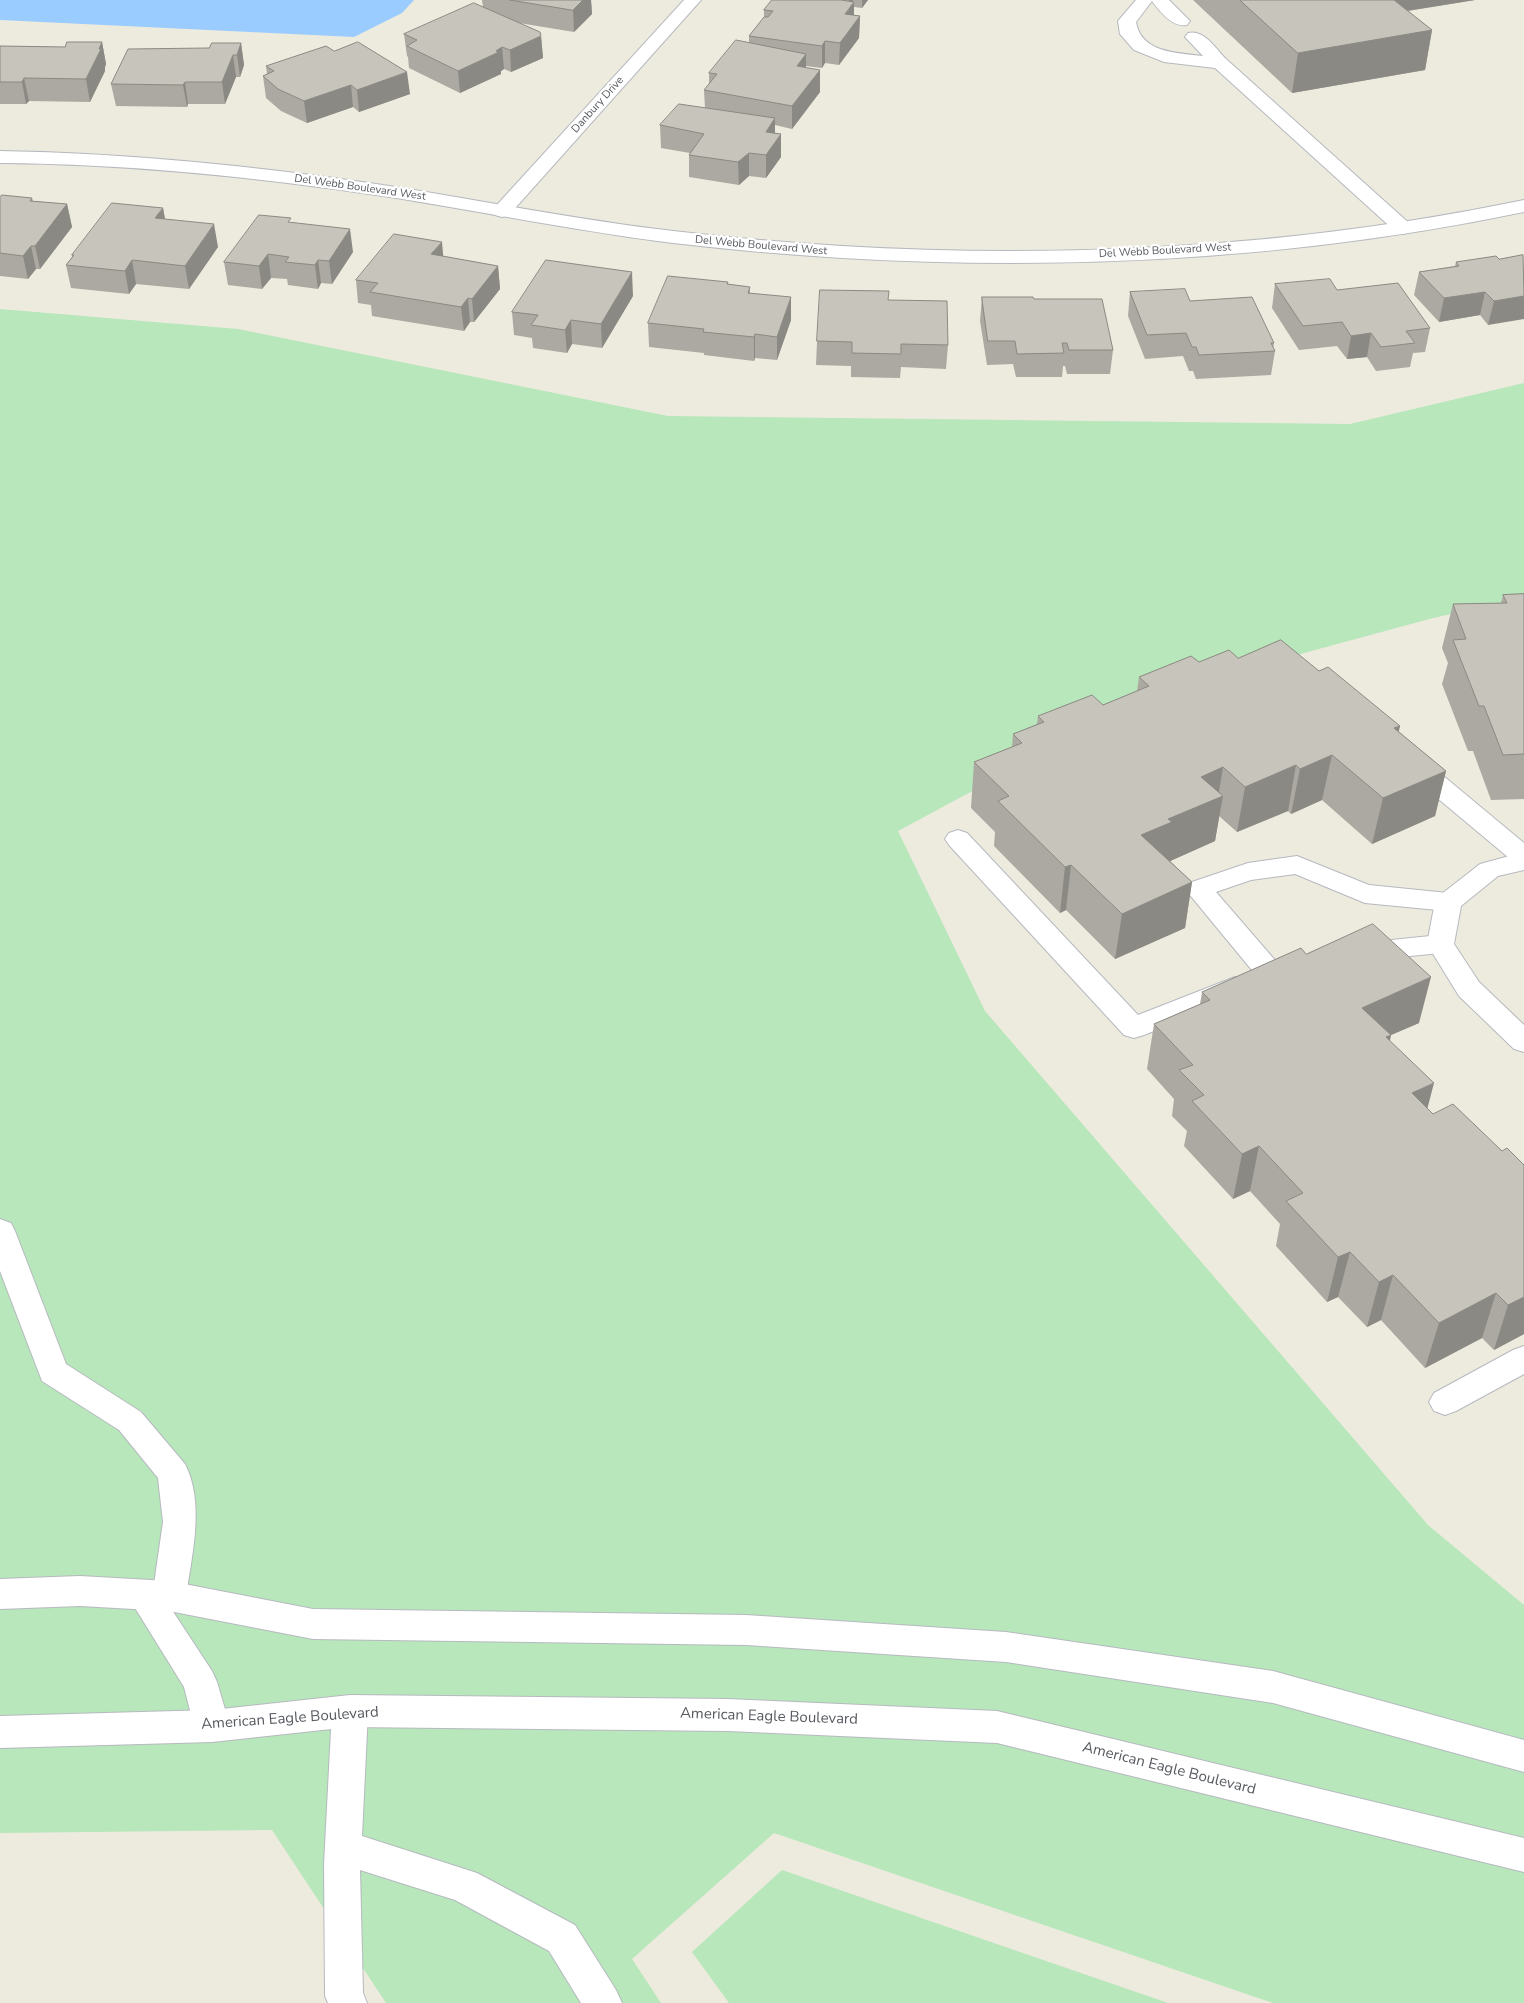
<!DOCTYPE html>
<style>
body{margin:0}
canvas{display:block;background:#edeade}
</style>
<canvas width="1524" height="2003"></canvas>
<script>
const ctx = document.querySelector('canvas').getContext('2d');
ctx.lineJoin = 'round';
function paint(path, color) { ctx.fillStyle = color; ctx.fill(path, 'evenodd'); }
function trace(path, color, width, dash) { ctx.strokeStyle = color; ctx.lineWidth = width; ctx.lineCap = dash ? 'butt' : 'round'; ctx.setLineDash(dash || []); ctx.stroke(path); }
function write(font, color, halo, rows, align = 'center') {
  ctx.font = font + ' "Nunito Sans",sans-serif'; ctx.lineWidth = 4.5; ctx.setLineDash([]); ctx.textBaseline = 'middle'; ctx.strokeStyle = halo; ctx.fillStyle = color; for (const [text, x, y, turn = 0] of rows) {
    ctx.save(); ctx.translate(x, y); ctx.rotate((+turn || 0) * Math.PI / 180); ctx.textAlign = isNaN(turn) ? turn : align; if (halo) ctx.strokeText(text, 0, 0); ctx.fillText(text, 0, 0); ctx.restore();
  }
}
const green = new Path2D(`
 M0 309 238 329 668 416 1350 424 1524 383V598L1433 618 1153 694 898 831 985 1011 1428 1525 1524 1605V2003H1273L774 1833 632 1959 661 2003H386L272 1830 0 1833Z
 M782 1870 1168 2003H729L692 1952Z`);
const water = new Path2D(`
 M0 0H414L402 13 354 37 0 20Z`);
const service = new Path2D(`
 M1136 0H1169L1190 21 1187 25C1173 28 1160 12 1152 1L1136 22C1141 53 1177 53 1203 56L1185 37 1188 33C1204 29 1216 49 1226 59L1410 224 1413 228 1410 232 1403 234 1396 232 1215 68 1164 62 1134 50 1120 34 1118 21Z
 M1414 757 1423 759 1524 843V866L1515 863 1405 771 1402 765 1405 759Z
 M958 830 967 833 1138 1015 1235 977 1245 980 1249 987 1245 994 1144 1035 1134 1038 1124 1035 949 845 945 839 949 833Z
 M1297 856 1369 885 1448 893 1457 896 1461 902 1457 908 1448 911 1365 903 1295 874 1251 880 1216 892 1280 966 1284 973 1280 980 1270 983 1260 980 1185 889 1189 883 1248 863Z
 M1440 935 1450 937 1453 944 1450 951 1440 953 1362 961 1352 959 1349 952 1352 945 1362 943Z
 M0 1219 11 1223 15 1231 66 1364 141 1412 185 1464C205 1503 192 1555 186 1596L181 1606 172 1610 212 1671 217 1682 230 1726 224 1737 212 1742 200 1737 194 1726 184 1687 127 1595 132 1585 144 1580 154 1584 163 1522 158 1478 119 1430 42 1381 0 1271Z
 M1524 1346V1374L1456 1411 1445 1415 1434 1411 1429 1402 1434 1393 1513 1350Z
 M350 1695 362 1700 368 1711 362 1836 477 1873 575 1925 616 1990 622 2003H581L549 1951 455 1900 360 1870 363 1993 367 2003H328L325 1996 324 1864 332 1711 338 1700Z`);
const minor = new Path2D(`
 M684 0H701L509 215 502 217 495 215 492 211 495 207Z
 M1524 852V870L1498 876 1461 906 1454 944 1479 982 1524 1025V1052L1514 1049 1459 996 1427 944 1435 902 1439 896 1480 864Z
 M80 1576 169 1581 313 1609 746 1615 1006 1632 1273 1671 1524 1740V1772L1273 1703 1006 1662 746 1645 313 1639 169 1611 80 1606 0 1609V1579Z
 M350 1695 728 1699 997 1711 1524 1838V1872L997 1743 728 1731 350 1727 212 1742 0 1748V1716L212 1710Z`);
const tertiary = new Path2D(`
 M0 151C129 153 256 166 383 185 480 200 576 220 673 231 955 264 1245 258 1524 200V212C1246 270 955 276 673 243 576 231 480 211 383 196 256 177 129 164 0 163Z`);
const wall = new Path2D(`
 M482 0H591L592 14 574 32 519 23 541 36 543 58 511 72 504 69 501 71V74L460 93 409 68 408 57 407 56 404 34 483 7Z
 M772 0H868L862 8 854 7V15L860 16 859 38 839 65 825 63 822 68 806 66V68L820 92 792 129 775 125V133L781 134V157L766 178 749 176 739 185 689 177V155L690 153 661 148 660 125 705 108 704 90 709 84V73L749 43V36L764 17V10Z
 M1193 0H1475L1408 11 1432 30 1425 70 1292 93Z
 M102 42 106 64 105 67V71L90 102 29 101 26 104H0V46L65 47Z
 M241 43 244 65 240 77H236L225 104H188L187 107 116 106 111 84 209 48Z
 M334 51 410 94 359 112 353 107 307 123 281 111 266 98 263 76 267 74 266 66Z
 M0 198H32L33 201 67 204 72 227 40 269H36L28 279 0 276Z
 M163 208 165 219 218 247 189 289 136 284 129 294 71 288 66 265 72 257V255Z
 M292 222 353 252 332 284 321 283 318 289 288 285 287 279 271 278 262 289 228 285 224 262Z
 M1523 255 1488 325 1480 315 1439 322 1414 295 1419 272 1455 266 1456 262 1499 259Z
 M443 256 498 266 500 289 474 322H470L464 331 372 316 371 305 358 303 356 280Z
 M728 282V284L750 287V293L791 320 777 360 755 358 754 361 704 355V353L649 347 648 323Z
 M1275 284 1337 290 1430 328 1425 352 1413 353 1410 367 1376 371 1367 357 1347 359 1337 346 1299 350 1272 308Z
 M1130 292 1190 301 1274 343 1273 348 1275 351 1271 375 1196 379 1193 371H1189L1183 356 1145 359 1128 316Z
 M633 296 602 348 572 344 567 353 533 348 532 338 514 335 512 312Z
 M982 297 1034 299 1113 350 1110 374H1067L1065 366H1063L1062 377H1016L1013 364 987 365 980 321Z
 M888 300 948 345 946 369 901 367 900 378 851 377V366L816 365 817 341Z
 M1524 594V799L1491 800 1473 751H1468L1442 684 1448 663 1442 648 1453 604 1501 603 1503 595Z
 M1238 658 1319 671 1400 726 1398 731 1446 771 1435 816 1372 844 1322 800 1291 814 1288 811 1237 832 1219 816 1215 841 1170 861 1192 882 1185 928 1115 959 1066 910 1060 913 994 846 995 832 971 808 974 762 1012 747 1013 734 1037 724 1038 716 1103 705 1137 691 1139 677 1199 662Z
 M1306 954 1419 1023 1391 1035 1390 1041 1427 1108 1433 1114 1502 1151 1524 1165V1334L1494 1350 1482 1338 1425 1368 1381 1320 1367 1327 1338 1297 1327 1302 1276 1246 1280 1224 1250 1191 1233 1199 1184 1146 1187 1131 1172 1116 1174 1099 1147 1069 1154 1024 1200 1004 1202 992Z`);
const shadedWall = new Path2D(`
 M583 0H591L592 14 574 32 573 10Z
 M849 0H853V4L854 2V24L845 14 849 10Z
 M862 0H868L862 8Z
 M1365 0H1475L1362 18Z
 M860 16 859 38 839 65 840 43Z
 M1432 30 1425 70 1292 93 1298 53Z
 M541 36 543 58 511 72 510 50Z
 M825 41V63L822 68V46Z
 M102 42 106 64 105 67V71L90 102 86 79Z
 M241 43 244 65 240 77 237 55Z
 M502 47 504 69 501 71V74L460 93 458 71Z
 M806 54V76L797 66Z
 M233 55 236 77 225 104 222 82Z
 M820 70V92L792 129V106Z
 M407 72 410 94 359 112 357 90Z
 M24 78 29 101 26 104 22 82Z
 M185 82 188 104 187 107 183 85Z
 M351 85 353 107 307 123 304 101Z
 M775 118V141L766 132Z
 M781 134V157L766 178V155Z
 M749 153V176L739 185 738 162Z
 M67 204 72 227 40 269 35 246Z
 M163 208 167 231 155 218Z
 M214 224 218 247 189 289 185 266Z
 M350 229 353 252 332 284 329 261Z
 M442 242 444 265 431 254Z
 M31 246 36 269 28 279 23 256Z
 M268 254 271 278 262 289 259 266Z
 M132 260 136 284 129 294 125 271Z
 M318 260 321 283 318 289 315 265Z
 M498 266 500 289 474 322 472 299Z
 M632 272 633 296 602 348 601 324Z
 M1485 292 1480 315 1439 322 1444 298Z
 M1524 296V319L1488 325 1494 301Z
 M791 297V320L777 360V337Z
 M468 298 470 322 464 331 461 307Z
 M571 320 572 344 567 353 565 330Z
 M1371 333 1367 357 1347 359 1351 336Z
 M755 334V358L754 361V337Z
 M1400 726 1390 771 1394 728Z
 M1332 755 1322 800 1291 814 1300 769Z
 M1296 765 1288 811 1237 832 1245 787Z
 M1223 767 1218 798 1223 796 1215 841 1166 863 1141 835 1168 819 1201 777Z
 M1446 771 1435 816 1372 844 1383 798Z
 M1071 865 1066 910 1060 913 1065 867Z
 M1192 882 1185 928 1115 959 1122 914Z
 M1431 977 1419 1023 1391 1035 1380 1081 1362 1008Z
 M1434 1083 1422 1129 1412 1093Z
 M1259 1146 1250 1191 1233 1199 1242 1154Z
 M1350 1252 1338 1297 1327 1302 1338 1257Z
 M1393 1275 1381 1320 1367 1327 1379 1282Z
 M1496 1293 1482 1338 1425 1368 1439 1323Z
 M1524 1297V1334L1494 1350 1508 1305Z`);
const building = new Path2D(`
 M510 0H583L573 10Z
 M772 0H841L854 2 845 14 860 16 840 43 825 41 822 46 749 36 764 17H768L773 11 764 10Z
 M1240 0H1394L1432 30 1298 53Z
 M474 3 540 32 541 36 510 50 502 47 496 51 499 52 458 71 407 46 417 40 404 34Z
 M736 40 806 54 797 66 820 70 792 106 704 90 717 74 709 73Z
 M67 42H102L99 49H101L86 79 24 78 22 82H0V46L65 47Z
 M358 42 407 72 357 90 351 85 304 101 278 89 263 76 274 71 266 66 326 46 334 51Z
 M212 43H241L237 55H233L222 82H185L183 85 111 84 128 49 209 48Z
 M679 104 775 118 766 132 781 134 766 155 749 153 738 162 689 155 704 134 660 125Z
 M2 195 32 198 30 201 67 204 35 246H31L23 256 0 253V198Z
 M112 203 163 208 155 218 214 224 185 266 132 260 125 271 66 265 74 255H72Z
 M259 215 291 218 288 222 350 229 329 261 318 260 315 265 285 262 289 257 268 254 259 266 224 262Z
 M394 234 442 242 431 254 498 266 472 299 468 298 461 307 370 292 378 283 356 280Z
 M1523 255 1524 296 1494 301 1485 292 1444 298 1419 272 1459 266 1456 262 1496 256 1499 259Z
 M546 260 632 272 601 324 571 320 565 330 531 325 538 315 512 312Z
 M668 276 728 282 727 284 750 287 748 293 791 297 777 337 755 334 754 337 703 332 704 329 648 323Z
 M1330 279 1337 290 1398 283 1430 328 1406 331 1415 343 1381 347 1371 333 1351 336 1342 322 1303 326 1275 284Z
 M1185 289 1190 301 1252 297 1274 343H1271L1275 351 1199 355 1196 347H1192L1186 333 1147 335 1130 292Z
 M820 290 889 291 888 300 947 301 948 345 901 344V354L852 353V342L817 341Z
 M982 297H1033L1034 299H1102L1113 350H1069L1067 343H1062L1064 353 1017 354 1015 341H988Z
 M1524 594V754L1503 755 1484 706H1479L1453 640 1466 639 1453 604 1507 603 1503 595Z
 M1281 640 1319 671 1328 667 1400 726 1394 728 1446 771 1383 798 1332 755 1300 769 1296 765 1245 787 1223 767 1201 777 1223 796 1168 819 1172 822 1141 835 1192 882 1122 914 1071 865 1065 867 998 801 1009 796 974 762 1022 743 1013 734 1044 722 1038 716 1092 695 1103 705 1149 686 1139 677 1191 656 1199 662 1229 650 1238 658Z
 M1373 924 1431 977 1362 1008 1391 1035 1386 1037 1434 1083 1412 1093 1433 1114 1453 1104 1502 1151 1507 1148 1524 1165V1297L1508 1305 1496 1293 1439 1323 1393 1275 1379 1282 1350 1252 1338 1257 1286 1201 1303 1193 1259 1146 1242 1154 1192 1101 1204 1095 1179 1070 1193 1065 1154 1024 1210 1000 1202 992 1301 948 1306 954Z`);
const farStreetnames = [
 ["Danbury Drive",598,105,-48],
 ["Del Webb Boulevard West",360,188,8],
 ["Del Webb Boulevard West",761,246,5],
 ["Del Webb Boulevard West",1165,251,-3]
];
const nearStreetnames = [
 ["American Eagle Boulevard",769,1717,2],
 ["American Eagle Boulevard",290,1719,-4],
 ["American Eagle Boulevard",1169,1769,14]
];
paint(green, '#b7e7bb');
paint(water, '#9bccff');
trace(service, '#b6b9bf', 2);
trace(minor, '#b6b9bf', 2);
trace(tertiary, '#b6b9bf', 2);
paint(service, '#fff');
paint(minor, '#fff');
paint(tertiary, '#fff');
paint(wall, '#aba9a1');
paint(shadedWall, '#8b8983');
paint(building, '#c7c4bb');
trace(building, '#8b8983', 1);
write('11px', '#575b61', '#fff', farStreetnames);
write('15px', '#575b61', '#fff', nearStreetnames);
</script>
